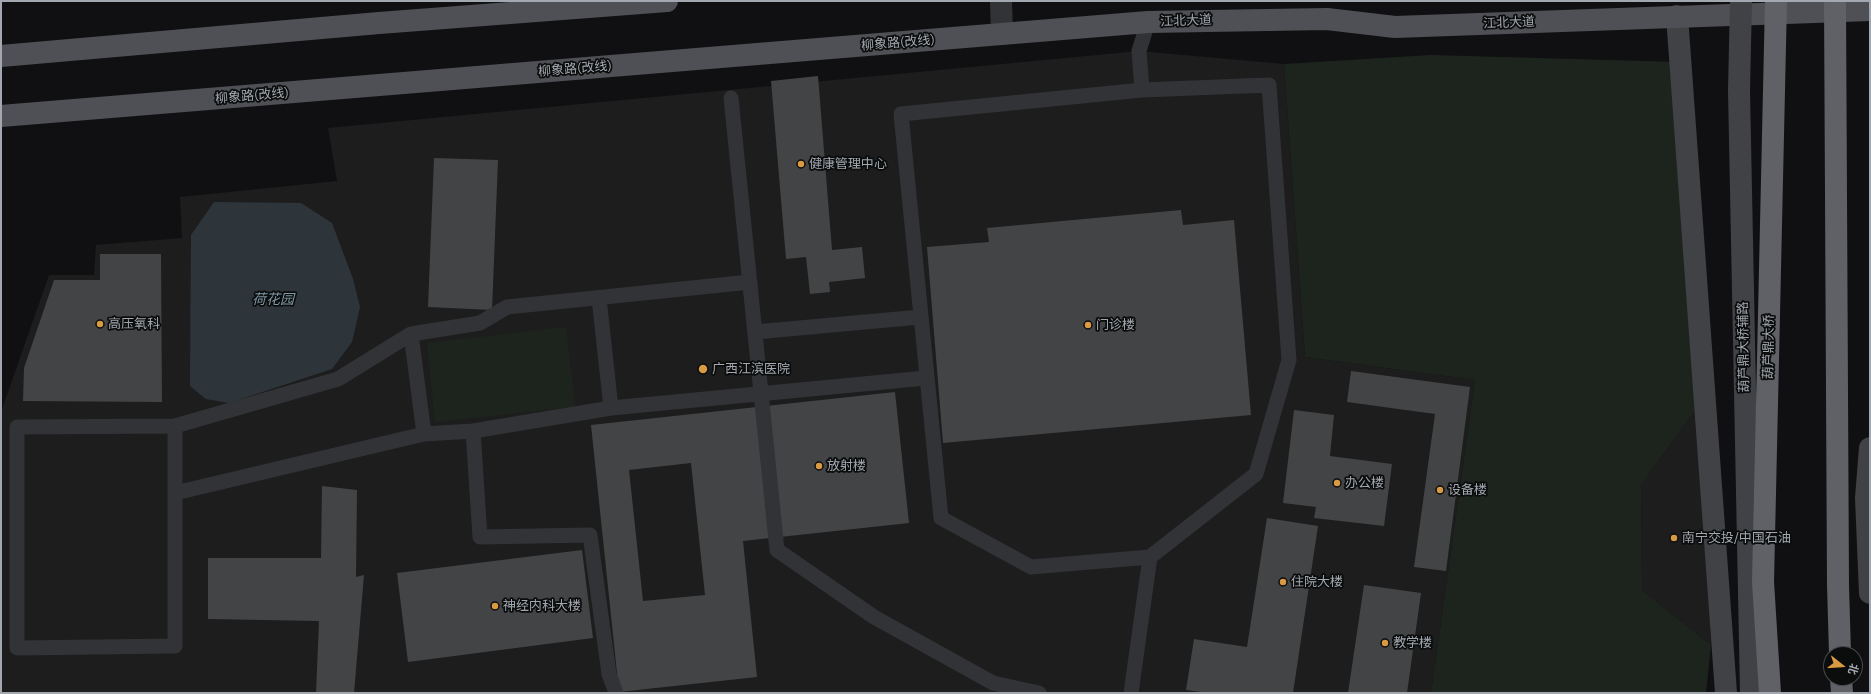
<!DOCTYPE html>
<meta charset="utf-8">
<style>
body{margin:0}
#map{position:relative;width:1871px;height:694px;overflow:hidden;background:#101012;font-family:"IBM Plex Sans","Noto Sans SC",sans-serif}
canvas{display:block}
.frame{position:absolute;inset:0;border:2px solid #a3a8b0;pointer-events:none}
.north{position:absolute;left:1823px;top:646px;width:40px;height:40px;box-sizing:border-box;background:#0b0c0c;border:1px solid #484a4e;border-radius:50%;rotate:107deg;font-size:11px;font-weight:700;line-height:16px;text-align:center;color:#a3a8b0}
.north::after{content:'';display:block;margin:auto;width:14px;height:18px;background:#d89a42;clip-path:polygon(50% 0,100% 100%,50% 72%,0 100%)}
</style>
<div id="map">
<canvas width="1871" height="694"></canvas>
<div class="frame"></div>
<div class="north">北</div>
</div>
<script>
const ctx = document.querySelector('canvas').getContext('2d');
ctx.lineJoin = 'round';
function paint(path, color) { ctx.fillStyle = color; ctx.fill(path, 'evenodd'); }
function trace(path, color, width, dash) { ctx.strokeStyle = color; ctx.lineWidth = width; ctx.lineCap = dash ? 'butt' : 'round'; ctx.setLineDash(dash || []); ctx.stroke(path); }
function write(font, color, halo, rows, align = 'center') {
  ctx.font = font + ' "IBM Plex Sans","Noto Sans SC",sans-serif'; ctx.lineWidth = 3.5; ctx.setLineDash([]); ctx.textBaseline = 'middle'; ctx.strokeStyle = halo; ctx.fillStyle = color; for (const [text, x, y, turn = 0] of rows) {
    ctx.save(); ctx.translate(x, y); ctx.rotate((+turn || 0) * Math.PI / 180); ctx.textAlign = isNaN(turn) ? turn : align; if (halo) ctx.strokeText(text, 0, 0); ctx.fillText(text, 0, 0); ctx.restore();
  }
}
const built = new Path2D(`
 M1139 51 1284 64 1305 357 1475 380 1431 693H1V412L49 275H94L96 245 182 238 180 197 337 181 328 128Z
 M1701 402 1711 645 1642 590 1641 485Z`);
const green = new Path2D(`
 M1431 55 1680 62 1701 402 1641 485 1642 590 1711 645 1706 693H1431L1475 380 1305 357 1284 64Z
 M566 327 575 407 435 422 427 343Z`);
const water = new Path2D(`
 M214 202 301 203 332 223 353 279 360 307 352 342 332 369 229 403 206 399 190 386 191 235Z`);
const building = new Path2D(`
 M818 76 832 250 862 247 865 278 829 282 830 292 810 294 806 257 786 259 771 81Z
 M434 158 498 160 492 310 428 307Z
 M1181 210 1183 225 1234 220 1251 415 943 443 927 247 989 242 987 228Z
 M100 254H161L162 402 23 401 24 368 54 280H100Z
 M1351 371 1470 387 1446 571 1414 567 1435 414 1347 402Z
 M895 392 909 523 743 541 757 677 619 692 591 425ZM691 463 705 595 643 601 629 470Z
 M1294 410 1334 415 1330 456 1392 464 1384 526 1314 518 1316 507 1283 503Z
 M322 486 357 490 356 577 364 575 354 693H316L319 621 208 619V558H321Z
 M1267 518 1318 526 1293 693H1209L1186 690 1194 639 1247 647Z
 M582 550 593 638 408 662 397 573Z
 M1364 585 1421 593 1407 693H1348Z`);
const lane = new Path2D(`
 M1269 85 1289 360 1256 474 1150 557 1031 567 941 518 901 114 1142 90Z
 M1142 90 1139 51 1148 22
 M731 98 777 550 874 617 993 683 1039 693
 M750 282 507 307 480 323 411 334 338 379 175 426V493L424 434 473 431 611 408 926 378
 M599 298 611 408
 M755 332 920 317
 M411 334 424 434
 M473 431 480 537 590 535 609 674 616 693
 M175 493V646L17 648V427L175 426
 M1131 693 1150 557`);
const street = new Path2D(`
 M1001 1 1002 34`);
const secondary = new Path2D(`
 M1677 16 1726 693
 M1870 448 1866 498 1870 593`);
const primary = new Path2D(`
 M1 56 379 23 667 1
 M1 116 1148 22 1327 19 1395 27 1870 10`);
const highway = new Path2D(`
 M1841 678 1842 693`);
const secondaryBridge = new Path2D(`
 M1741 1 1739 90 1751 693`);
const highwayBridge = new Path2D(`
 M1835 1 1838 585 1840 654
 M1770 693 1763 582 1776 1`);
const markers = [
 [801,164,4,"#d89a42"],
 [100,324,4,"#d89a42"],
 [1088,325,4,"#d89a42"],
 [703,369,5,"#d89a42"],
 [819,466,4,"#d89a42"],
 [1337,483,4,"#d89a42"],
 [1440,490,4,"#d89a42"],
 [1674,538,4,"#d89a42"],
 [1283,582,4,"#d89a42"],
 [495,606,4,"#d89a42"],
 [1385,643,4,"#d89a42"]
];
const streetNames = [
 ["江北大道",1186,21,-2],
 ["江北大道",1509,23,-2],
 ["柳象路(改线)",898,43,-5],
 ["柳象路(改线)",575,69,-5],
 ["柳象路(改线)",252,96,-5],
 ["葫芦鼎大桥辅路",1744,347,-91],
 ["葫芦鼎大桥",1769,347,-89]
];
const poiNames = [
 ["健康管理中心",809,164],
 ["高压氧科",108,324],
 ["门诊楼",1096,325],
 ["广西江滨医院",712,369],
 ["放射楼",827,466],
 ["办公楼",1345,483],
 ["设备楼",1448,490],
 ["南宁交投/中国石油",1682,538],
 ["住院大楼",1291,582],
 ["神经内科大楼",503,606],
 ["教学楼",1393,643]
];
const waterNames = [
 ["荷花园",273,300]
];
paint(built, '#1d1d1e');
paint(green, '#1d241e');
paint(water, '#2e353a');
paint(building, '#424446');
trace(lane, '#323336', 15);
trace(street, '#323336', 22);
trace(secondary, '#404246', 22);
trace(primary, '#4e5055', 22);
trace(highway, '#5f6166', 22);
trace(secondaryBridge, '#404246', 22);
trace(highwayBridge, '#5f6166', 22);
for (const [x, y, r, color] of markers) { const dot = new Path2D(); dot.arc(x, y, r, 0, 2 * Math.PI); ctx.fillStyle = color; ctx.fill(dot); trace(dot, '#0b0c0c', 1.5); }
write('13px', '#a3a8b0', '#0b0c0c', streetNames);
write('13px', '#a3a8b0', '#0b0c0c', poiNames, 'left');
write('italic 14px', '#7e98a8', '#0b0c0c', waterNames);
</script>
